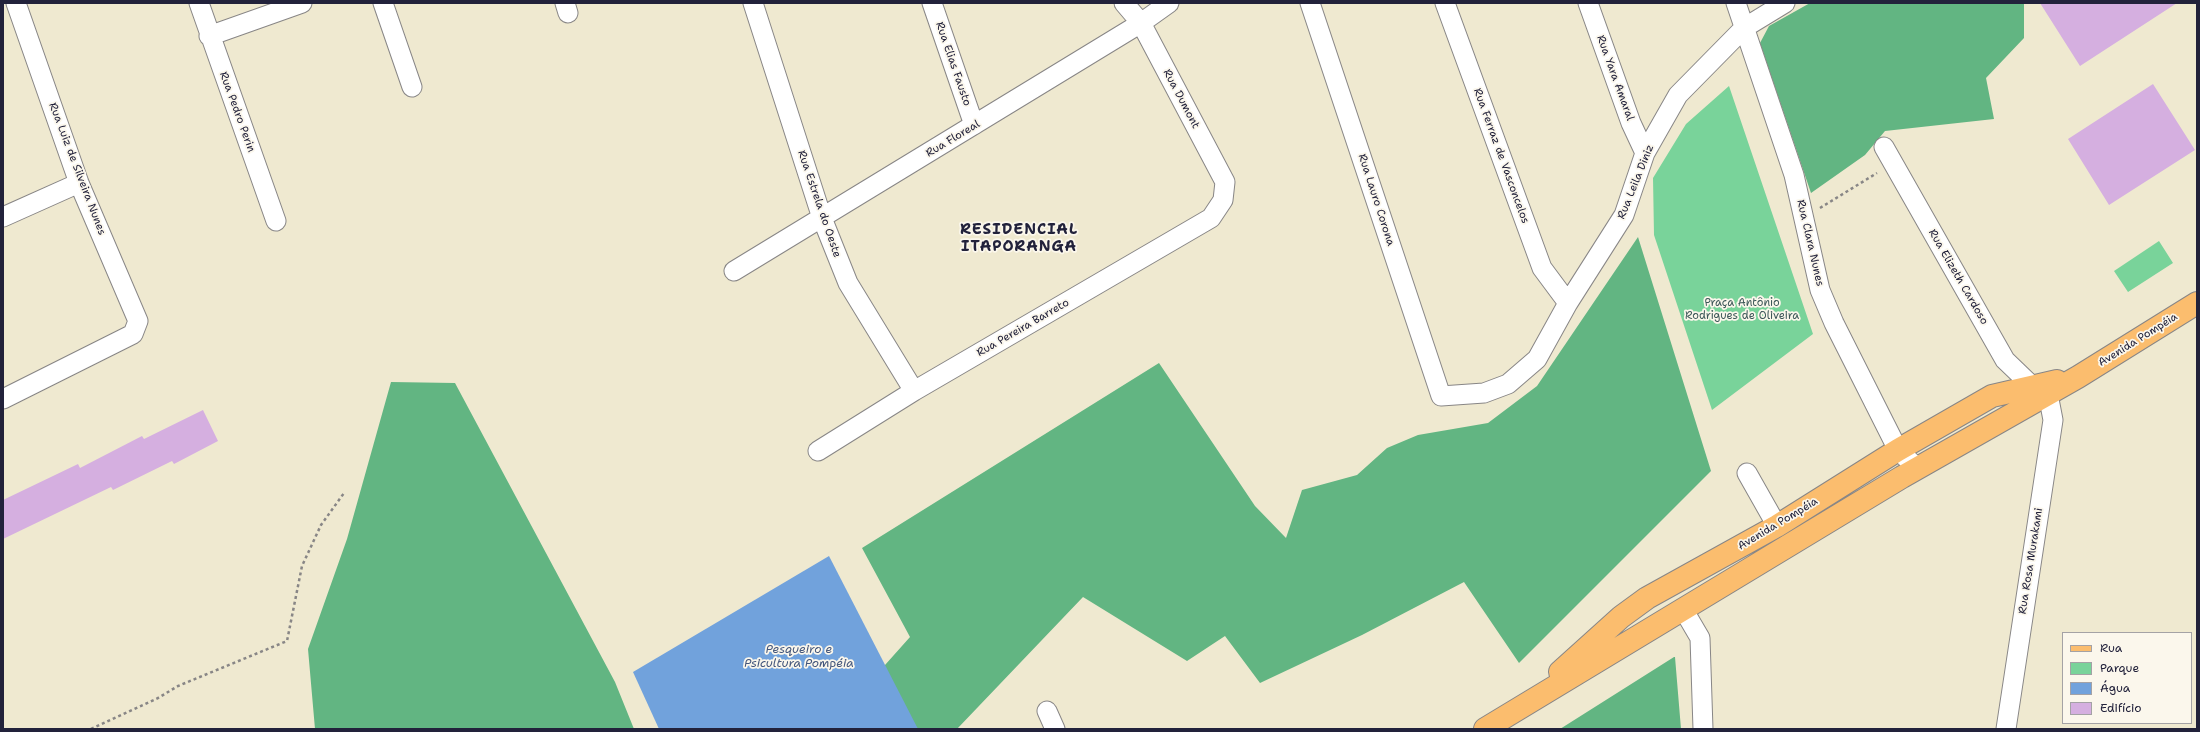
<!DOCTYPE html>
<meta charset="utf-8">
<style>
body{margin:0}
#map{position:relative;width:2200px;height:732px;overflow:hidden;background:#efe9d0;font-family:"Shantell Sans",sans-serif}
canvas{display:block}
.frame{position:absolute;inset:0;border:4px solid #22223b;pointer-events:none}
.legend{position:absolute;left:2062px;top:632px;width:130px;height:92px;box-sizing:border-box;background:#fbf7ec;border:1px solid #a4a2a5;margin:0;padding:5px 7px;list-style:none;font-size:12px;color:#22223b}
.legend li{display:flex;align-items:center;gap:8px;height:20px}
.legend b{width:20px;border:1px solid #a4a2a5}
</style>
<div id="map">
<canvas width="2200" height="732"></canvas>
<div class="frame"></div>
<ul class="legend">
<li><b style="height:5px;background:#fbbd6e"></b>Rua</li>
<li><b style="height:11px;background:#79d39a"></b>Parque</li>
<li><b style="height:11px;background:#71a2dc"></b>Água</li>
<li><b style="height:11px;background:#d5afe0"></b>Edifício</li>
</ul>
</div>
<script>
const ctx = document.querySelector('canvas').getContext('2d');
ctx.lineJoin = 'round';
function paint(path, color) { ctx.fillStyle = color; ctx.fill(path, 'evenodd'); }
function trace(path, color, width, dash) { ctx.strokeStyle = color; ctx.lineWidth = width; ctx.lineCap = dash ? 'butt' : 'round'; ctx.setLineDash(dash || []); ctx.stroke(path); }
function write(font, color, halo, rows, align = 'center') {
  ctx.font = font + ' "Shantell Sans",sans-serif'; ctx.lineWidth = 3.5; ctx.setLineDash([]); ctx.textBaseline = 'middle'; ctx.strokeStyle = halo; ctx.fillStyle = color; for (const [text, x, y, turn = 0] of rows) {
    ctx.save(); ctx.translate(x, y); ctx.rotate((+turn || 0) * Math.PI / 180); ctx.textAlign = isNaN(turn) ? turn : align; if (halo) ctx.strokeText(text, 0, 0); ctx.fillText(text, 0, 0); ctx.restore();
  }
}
const green = new Path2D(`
 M1729 86 1813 334 1712 410 1654 235 1653 178 1686 124Z
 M2159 241 2173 263 2128 292 2114 271Z`);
const forest = new Path2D(`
 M1810 3H2024V38L1986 78 1994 119 1885 131 1865 155 1811 193 1760 43 1769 26Z
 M1638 237 1711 471 1519 663 1464 582 1362 635 1260 683 1225 636 1187 661 1083 597 957 729H845L835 721 910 637 862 548 1159 363 1255 506 1286 538 1302 490 1357 475 1387 448 1418 435 1488 423 1537 386Z
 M391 382 455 383 615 682 634 729H315L308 649 347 539Z
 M1675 657 1681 729H1560L1674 657Z`);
const water = new Path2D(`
 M829 556 918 729H659L633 672Z`);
const building = new Path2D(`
 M2040 3H2177L2080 66Z
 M2153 84 2195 150 2109 205 2068 139Z
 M203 410 218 441 174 464 172 461 113 490 111 487 3 539V500L78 464 80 468 142 436 144 439Z`);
const path = new Path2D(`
 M1820 208 1877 173
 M91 729 158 698 178 686 287 641 302 566 321 525 344 493`);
const minor = new Path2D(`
 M199 3 276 221
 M383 3 412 87
 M565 3 568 13
 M753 3 822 218 848 283 914 391
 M932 3 974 125
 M1310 3 1441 396 1484 393 1508 384 1537 359 1568 303 1624 215 1645 153 1678 95 1744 28 1785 3
 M1445 3 1542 268 1568 303
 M1588 3 1631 123 1645 153
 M1736 3 1794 175 1820 290 1834 323 1898 450 1917 468
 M209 36 302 3
 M1884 147 2005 360 2032 386 2048 394 2053 420 2006 729
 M3 217 79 183
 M734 271 1141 23 1169 3
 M3 399 133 334 138 321 79 183 16 3
 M818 451 914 391 1211 218 1223 200 1225 182 1141 23 1124 3
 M1747 473 1777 526
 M1683 609 1700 638 1703 729
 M1047 711 1055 729`);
const major = new Path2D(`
 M1560 672 1621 617 1647 598 1777 526 1898 450 1992 396 2057 381
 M1485 729 1902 477 2078 377 2197 303`);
const streetNames = [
 ["Rua Elias Fausto",953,64,71],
 ["Rua Yara Amaral",1615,78,70],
 ["Rua Dumont",1181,99,62],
 ["Rua Pedro Perin",237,112,70],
 ["Rua Floreal",953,139,-31],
 ["Rua Ferraz de Vasconcelos",1501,156,70],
 ["Rua Luiz de Silveira Nunes",77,169,69],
 ["Rua Leila Diniz",1636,182,-68],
 ["Rua Lauro Corona",1376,200,72],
 ["Rua Estrela do Oeste",819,204,71],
 ["Rua Clara Nunes",1810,243,77],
 ["Rua Elizeth Cardoso",1958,277,60],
 ["Rua Pereira Barreto",1023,328,-30],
 ["Avenida Pompéia",2138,340,-32],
 ["Avenida Pompéia",1778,524,-31],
 ["Rua Rosa Murakami",2031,561,-81]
];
const parkNames = [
 ["Praça Antônio",1742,303],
 ["Rodrigues de Oliveira",1742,316]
];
const waterNames = [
 ["Pesqueiro e",799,650],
 ["Psicultura Pompéia",799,664]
];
const districtNames = [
 ["RESIDENCIAL",1019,230],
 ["ITAPORANGA",1019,247]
];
paint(green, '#79d39a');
paint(forest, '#62b582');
paint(water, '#71a2dc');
paint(building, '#d5afe0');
trace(minor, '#888686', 21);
trace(major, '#888686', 24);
trace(path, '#888686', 2.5, [3, 3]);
trace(minor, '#fff', 19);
trace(major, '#fbbd6e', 22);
write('11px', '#22223b', '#fbf7ec', streetNames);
write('11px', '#3c5758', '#fbf7ec', parkNames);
write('italic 12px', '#42557b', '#fbf7ec', waterNames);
ctx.letterSpacing = '1px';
write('bold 15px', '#22223b', '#fbf7ec', districtNames);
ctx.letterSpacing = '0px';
</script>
